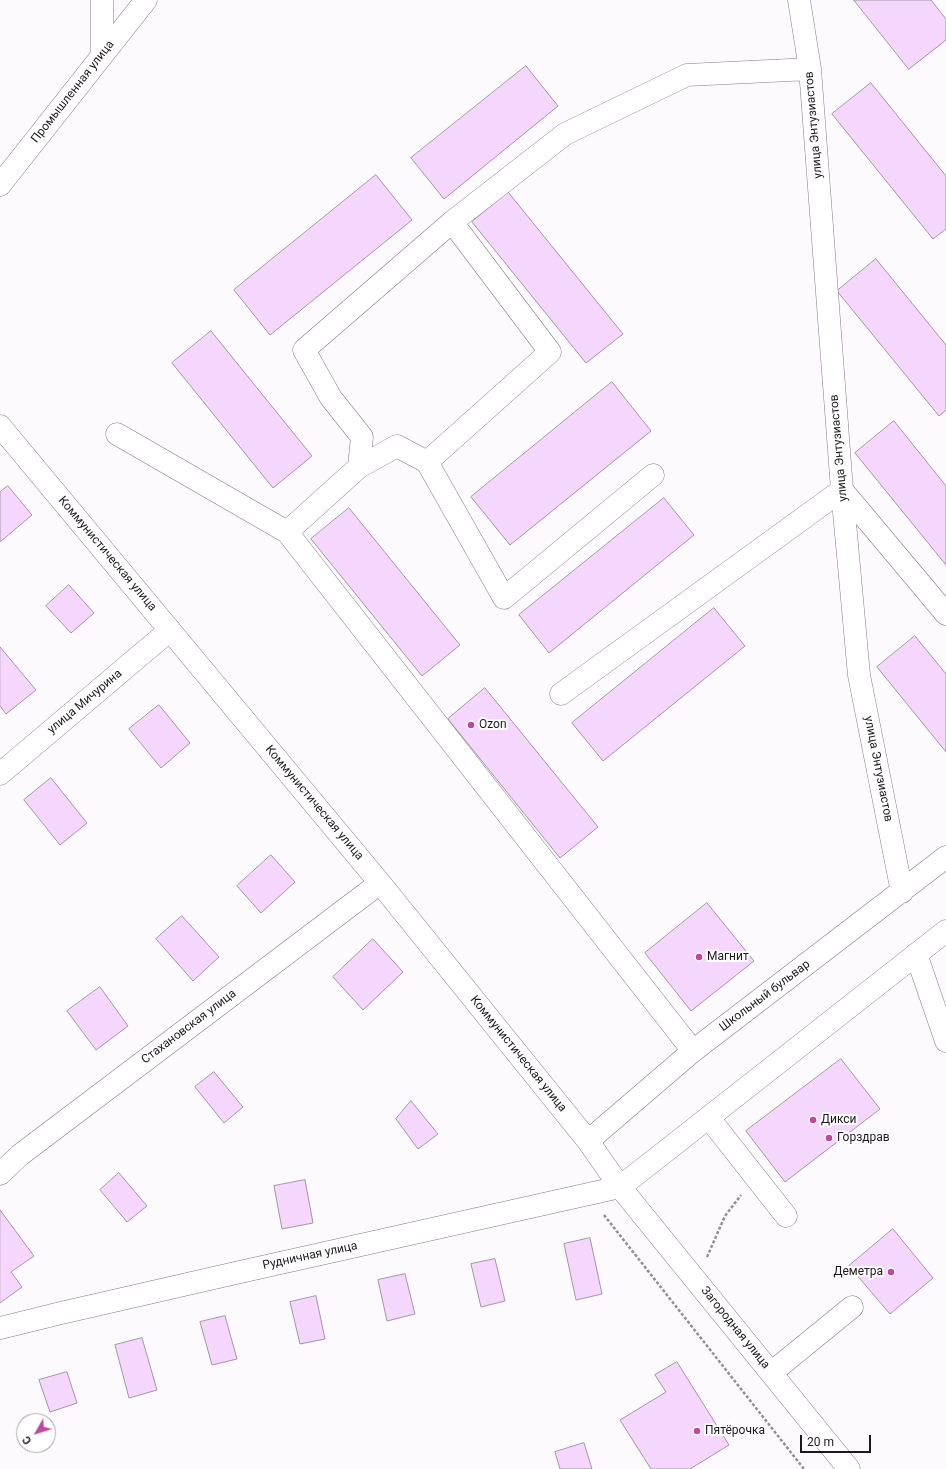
<!DOCTYPE html>
<meta charset="utf-8">
<style>
body{margin:0}
#map{position:relative;width:946px;height:1469px;overflow:hidden;background:#fdfafe;font-family:Roboto,sans-serif}
canvas{display:block}
.north{position:absolute;left:16px;top:1413px;width:40px;height:40px;box-sizing:border-box;background:#fff;border:1px solid #a5a3a5;border-radius:50%;rotate:231deg;font-size:11px;font-weight:700;line-height:16px;text-align:center;color:#1d181e}
.north::after{content:'';display:block;margin:auto;width:14px;height:18px;background:#c0479b;clip-path:polygon(50% 0,100% 100%,50% 72%,0 100%)}
.scale{position:absolute;left:800px;top:1435px;width:71px;height:18px;box-sizing:border-box;border:2px solid #1d181e;border-top:0;padding-left:5px;font-size:12px;line-height:14px;white-space:nowrap;color:#1d181e;-webkit-text-stroke:3px #fff;paint-order:stroke}
</style>
<div id="map">
<canvas width="946" height="1469"></canvas>
<div class="north">С</div>
<div class="scale">20 m</div>
</div>
<script>
const ctx = document.querySelector('canvas').getContext('2d');
ctx.lineJoin = 'round';
function paint(path, color) { ctx.fillStyle = color; ctx.fill(path, 'evenodd'); }
function trace(path, color, width, dash) { ctx.strokeStyle = color; ctx.lineWidth = width; ctx.lineCap = dash ? 'butt' : 'round'; ctx.setLineDash(dash || []); ctx.stroke(path); }
function write(font, color, halo, rows, align = 'center') {
  ctx.font = font + ' Roboto,sans-serif'; ctx.lineWidth = 4; ctx.setLineDash([]); ctx.textBaseline = 'middle'; ctx.strokeStyle = halo; ctx.fillStyle = color; for (const [text, x, y, turn = 0] of rows) {
    ctx.save(); ctx.translate(x, y); ctx.rotate((+turn || 0) * Math.PI / 180); ctx.textAlign = isNaN(turn) ? turn : align; if (halo) ctx.strokeText(text, 0, 0); ctx.fillText(text, 0, 0); ctx.restore();
  }
}
const building = new Path2D(`
 M854 0H931L946 19V40L909 69Z
 M526 66 558 106 444 199 411 158Z
 M871 83 946 176V229L933 239 832 114Z
 M376 175 412 220 270 335 234 290Z
 M508 192 623 334 586 363 472 222Z
 M876 259 946 345V410L939 416 837 291Z
 M211 331 312 456 273 488 172 363Z
 M612 382 651 431 510 545 471 497Z
 M894 421 946 486V565L855 453Z
 M8 486 32 515 0 542V492Z
 M664 498 694 535 549 653 519 615Z
 M349 508 460 645 422 676 311 539Z
 M69 585 94 613 71 633 46 606Z
 M714 608 745 646 603 761 572 723Z
 M915 636 946 674V752L877 667Z
 M0 647 36 690 6 714 0 706Z
 M485 688 598 827 560 858 448 719Z
 M159 705 190 743 161 768 129 729Z
 M51 778 87 823 60 845 24 800Z
 M271 855 295 882 261 913 237 886Z
 M707 903 754 961 691 1011 645 953Z
 M182 916 219 957 193 981 156 939Z
 M373 939 403 972 363 1010 333 977Z
 M100 987 128 1026 96 1050 67 1011Z
 M841 1059 880 1109 785 1182 746 1131Z
 M214 1072 243 1107 224 1123 195 1087Z
 M411 1101 438 1134 418 1149 396 1119Z
 M119 1173 147 1206 127 1222 100 1190Z
 M305 1180 313 1223 282 1229 274 1186Z
 M0 1210 34 1256 11 1272 22 1287 0 1303Z
 M893 1229 933 1278 890 1314 849 1266Z
 M590 1238 602 1294 576 1300 564 1244Z
 M495 1259 505 1301 481 1307 471 1264Z
 M405 1274 415 1314 387 1321 378 1280Z
 M316 1296 325 1339 300 1344 290 1302Z
 M225 1316 237 1359 212 1365 200 1322Z
 M142 1338 157 1390 129 1398 115 1345Z
 M677 1362 729 1445 690 1469H651L620 1420 666 1392 655 1375Z
 M67 1372 77 1403 50 1412 39 1380Z
 M584 1443 592 1469H560L555 1452Z`);
const path = new Path2D(`
 M604 1215 804 1469
 M707 1257 725 1216 741 1195`);
const minor = new Path2D(`
 M102 0V56
 M799 0 810 69 842 490 859 675 902 892
 M0 185 146 0
 M0 426 380 883 588 1141 620 1187 849 1469
 M117 434 287 532 693 1051
 M427 462 550 352 452 222
 M359 467 397 446 427 462 504 598 653 475
 M287 532 359 467 362 437 331 398 304 350 452 222 565 134 687 75 810 69
 M561 694 842 490 946 614
 M0 774 170 630
 M916 954 946 1041
 M709 1118 786 1216
 M588 1141 693 1051 946 857
 M0 1174 20 1155 380 883
 M0 1328 61 1313 240 1272 620 1187 946 931
 M771 1373 852 1307`);
const markers = [
 [471,725,4,"#c0479b"],
 [699,957,4,"#c0479b"],
 [813,1120,4,"#c0479b"],
 [829,1138,4,"#c0479b"],
 [891,1272,4,"#c0479b"],
 [697,1431,4,"#c0479b"]
];
const streetNames = [
 ["Промышленная улица",73,92,-52],
 ["улица Энтузиастов",814,125,-95],
 ["улица Энтузиастов",839,448,-95],
 ["Коммунистическая улица",107,554,50],
 ["улица Мичурина",85,702,-40],
 ["улица Энтузиастов",878,769,79],
 ["Коммунистическая улица",314,803,50],
 ["Школьный бульвар",765,996,-37],
 ["Стахановская улица",189,1027,-37],
 ["Коммунистическая улица",518,1054,51],
 ["Рудничная улица",310,1256,-12],
 ["Загородная улица",735,1328,51]
];
const poiNames = [
 ["Ozon",479,725],
 ["Магнит",707,957],
 ["Дикси",821,1120],
 ["Горздрав",837,1138],
 ["Деметра",883,1272,"right"],
 ["Пятёрочка",705,1431]
];
paint(building, '#f5d6fd');
trace(building, '#a295a5', 1);
trace(minor, '#857988', 23);
trace(path, '#928f93', 2.5, [3, 2]);
trace(minor, '#fff', 22);
for (const [x, y, r, color] of markers) { const dot = new Path2D(); dot.arc(x, y, r, 0, 2 * Math.PI); ctx.fillStyle = color; ctx.fill(dot); trace(dot, '#fff', 1.5); }
write('12px', '#1d181e', '#fff', streetNames);
write('12px', '#1d181e', '#fff', poiNames, 'left');
</script>
